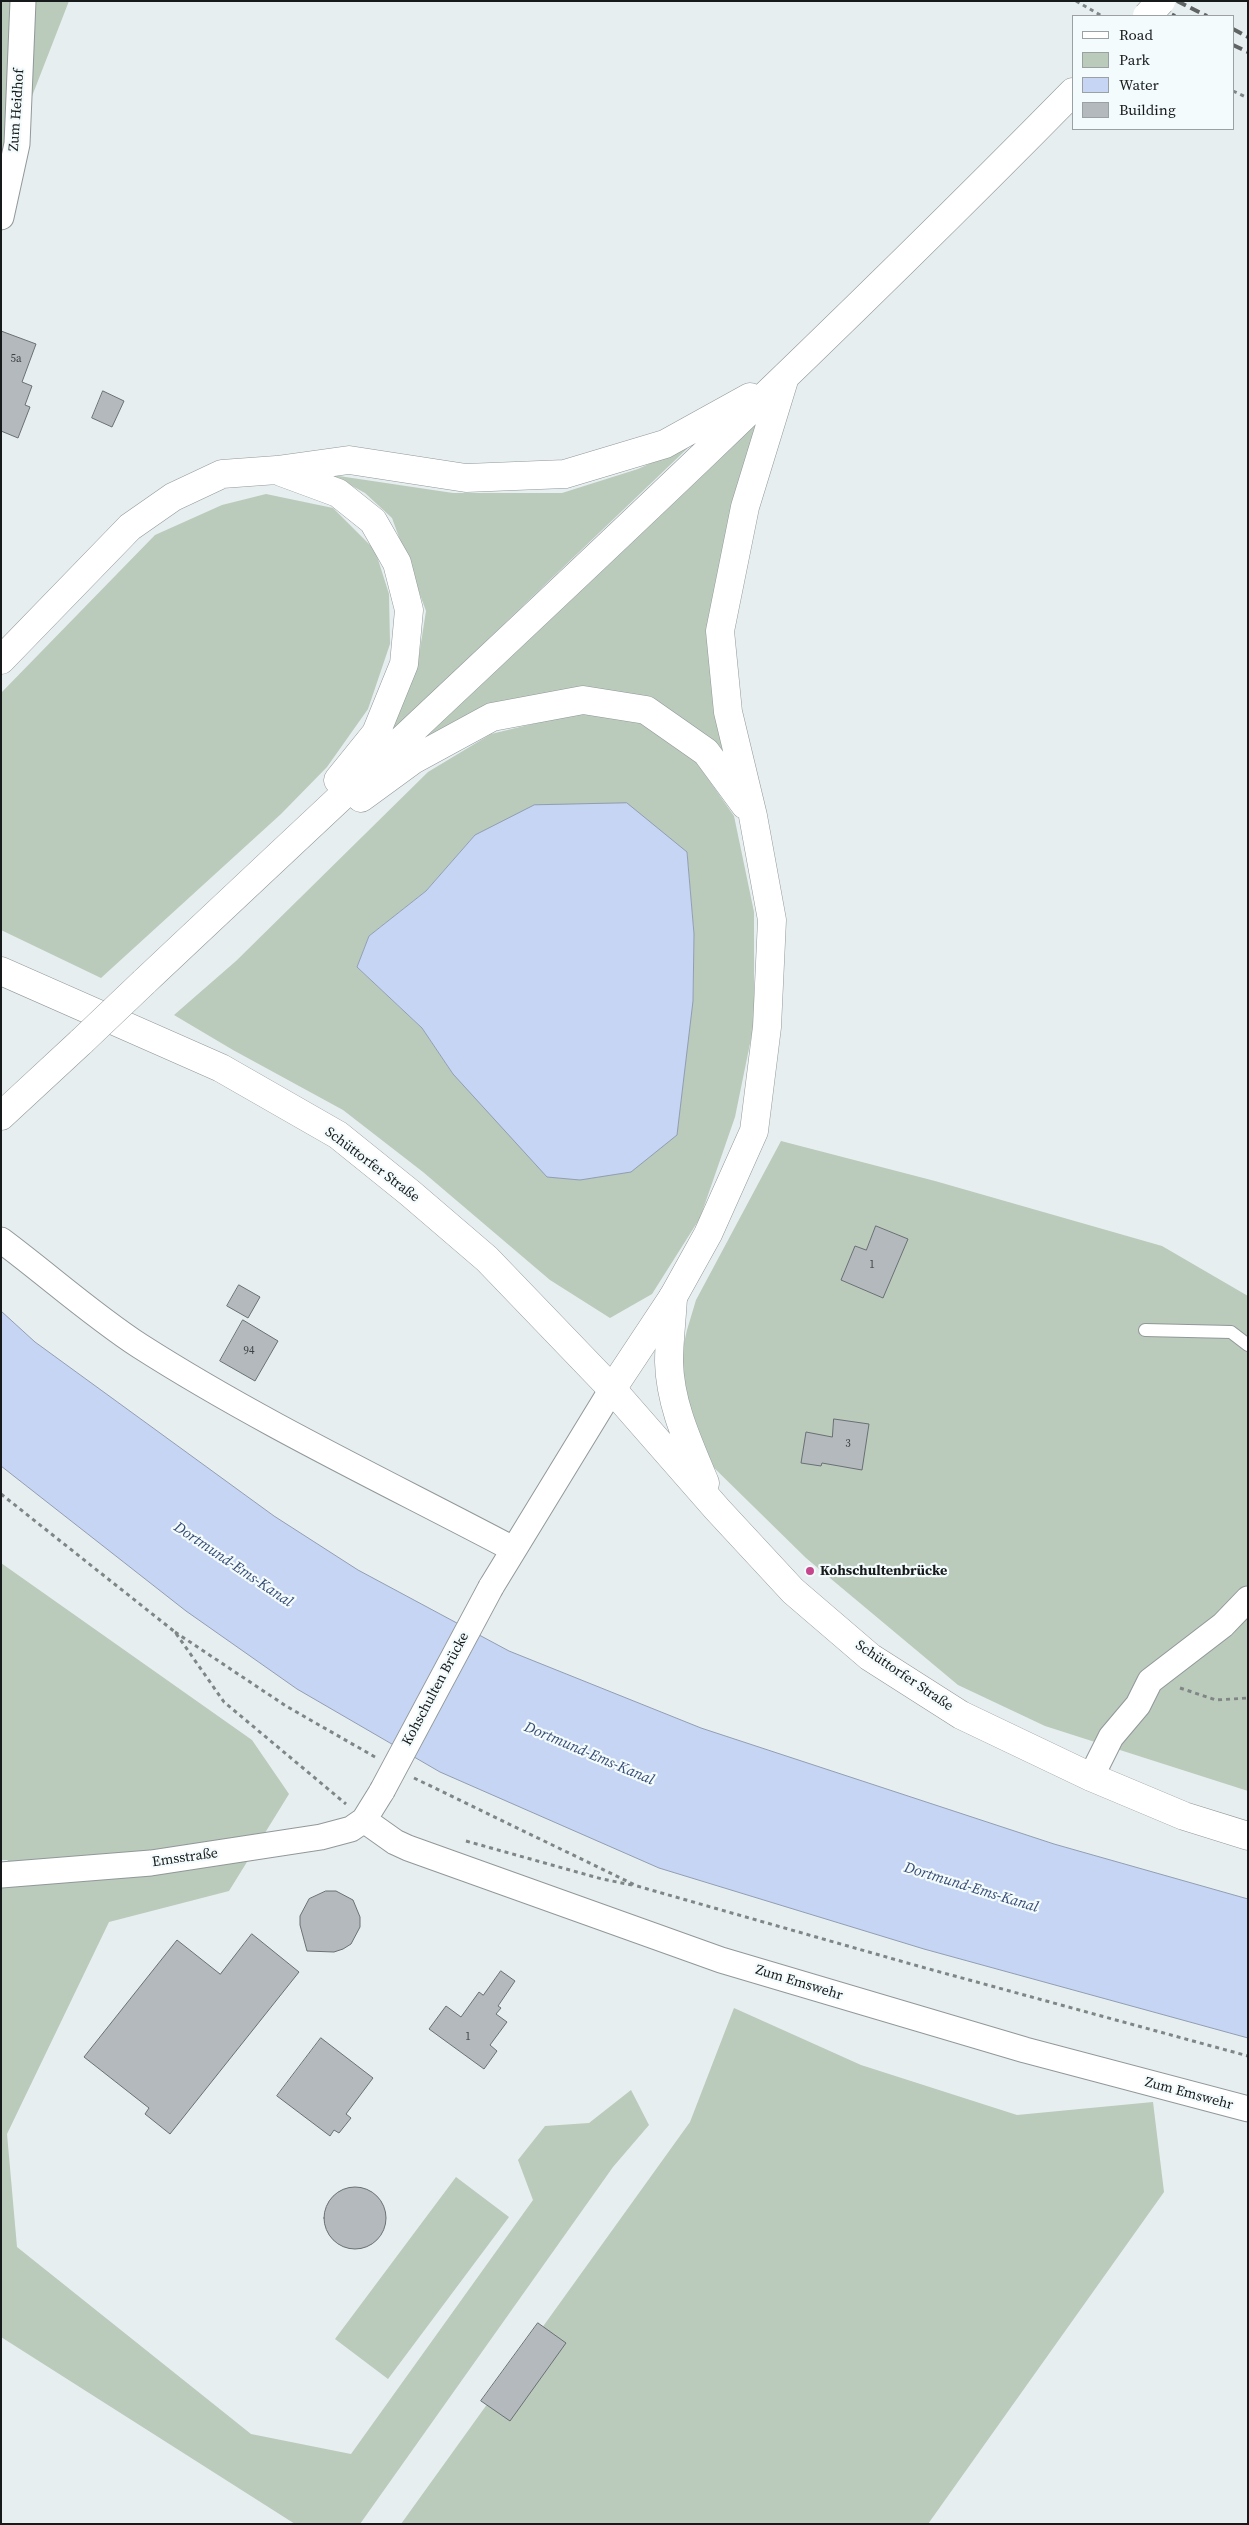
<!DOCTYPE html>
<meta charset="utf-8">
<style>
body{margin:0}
#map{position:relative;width:1249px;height:2525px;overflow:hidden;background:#e6eeef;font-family:"Source Serif 4",serif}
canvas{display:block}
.frame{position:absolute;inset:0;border:2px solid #171a1a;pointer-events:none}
.legend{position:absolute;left:1072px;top:15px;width:162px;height:115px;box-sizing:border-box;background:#f3fbfc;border:1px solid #9ba1a2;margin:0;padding:6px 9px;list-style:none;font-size:15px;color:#171a1a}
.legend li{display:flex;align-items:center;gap:10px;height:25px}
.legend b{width:25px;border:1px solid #9ba1a2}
</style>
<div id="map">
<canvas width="1249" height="2525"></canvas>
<div class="frame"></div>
<ul class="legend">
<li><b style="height:6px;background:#fff"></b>Road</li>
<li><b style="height:14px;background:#bacabb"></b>Park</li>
<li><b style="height:14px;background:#c5d5f3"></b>Water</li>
<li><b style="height:14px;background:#b3b9bd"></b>Building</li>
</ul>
</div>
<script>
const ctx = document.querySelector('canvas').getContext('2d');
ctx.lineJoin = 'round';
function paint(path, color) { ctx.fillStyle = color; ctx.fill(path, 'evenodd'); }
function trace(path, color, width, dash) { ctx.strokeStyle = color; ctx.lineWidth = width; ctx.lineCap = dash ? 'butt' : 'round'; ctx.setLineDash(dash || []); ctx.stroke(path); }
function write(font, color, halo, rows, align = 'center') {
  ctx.font = font + ' "Source Serif 4",serif'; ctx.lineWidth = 4.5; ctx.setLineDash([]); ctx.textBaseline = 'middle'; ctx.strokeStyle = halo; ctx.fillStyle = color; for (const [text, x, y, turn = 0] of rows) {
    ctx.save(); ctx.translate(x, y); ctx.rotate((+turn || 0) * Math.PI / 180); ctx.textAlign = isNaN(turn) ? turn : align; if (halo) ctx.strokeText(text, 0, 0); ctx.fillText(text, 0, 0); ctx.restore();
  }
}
const green = new Path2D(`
 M1 1H69L1 176Z
 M783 381 719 631 752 815 706 751 583 699 412 760 268 865Z
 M692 444 391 732 418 662 426 611 392 518 365 493 332 475 453 493H562L638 469Z
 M266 494 333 508 375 550 389 594 390 644 368 709 327 767 281 814 101 978 1 930V693L155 535 222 505Z
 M578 713 638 721 690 753 734 816 754 912V1024L735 1117 700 1218 652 1294 610 1318 550 1280 423 1172 343 1110 233 1050 174 1015 236 961 428 772 491 734ZM475 835 687 852 694 934 693 1000 453 1074 422 1028 357 967 369 936 426 891Z
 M781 1141 935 1181 1162 1246 1248 1296V1791L1045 1726 958 1685 806 1558 703 1457 686 1404 681 1357 687 1330 696 1300Z
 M1 1563 252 1740 289 1794 229 1891 109 1922 7 2134 17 2247 251 2434 351 2454 533 2200 518 2160 545 2126 589 2123 631 2090 649 2125 613 2167 360 2524H295L1 2337V1872L8 1860H1Z
 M734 2008 861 2065 1017 2115 1153 2102 1164 2192 928 2524H401L690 2122Z
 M456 2177 509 2217 388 2379 335 2339Z`);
const water = new Path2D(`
 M627 803 687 852 694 934 693 1001 677 1135 631 1172 580 1180 547 1177 453 1074 422 1028 357 967 369 936 426 891 475 835 534 805Z
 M1 1311 35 1342 274 1516 358 1570 509 1651 701 1728 1054 1844 1248 1899V2038L924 1949 659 1868 440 1772 297 1689 186 1611 1 1466Z`);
const building = new Path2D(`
 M1 331 36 344 22 382 32 386 25 405 30 407 18 438 1 431Z
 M103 391 124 401 112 427 92 418Z
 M876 1226 908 1239 883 1298 841 1280 855 1246 866 1250Z
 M239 1285 260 1297 248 1318 227 1306Z
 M243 1320 278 1341 255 1381 220 1361Z
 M834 1419 869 1424 862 1470 822 1463 821 1466 801 1463 806 1432 832 1437Z
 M326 1891H336L353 1900 360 1917V1927L351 1944 343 1949 334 1952 307 1951 300 1925V1916L309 1899Z
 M252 1934 299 1972 170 2134 145 2114 149 2108 84 2057 177 1940 220 1974Z
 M501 1971 515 1981 498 2006 501 2008 496 2014 507 2022 490 2045 497 2051 484 2069 429 2029 446 2006 461 2017 479 1992 483 1995Z
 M321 2038 373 2078 346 2114 351 2118 339 2133 334 2130 330 2136 277 2096Z
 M324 2218a31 31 0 1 1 62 0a31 31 0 1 1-62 0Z
 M538 2323 566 2343 510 2421 481 2401Z`);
const path = new Path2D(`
 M1076 1 1102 16
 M1233 91 1248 98
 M1 1494 175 1632 224 1702 346 1804
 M175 1632 286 1706 375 1757
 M1180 1688 1216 1700 1248 1698
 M414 1778 637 1886 918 1966 1248 2056
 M466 1841 602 1879 632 1885`);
const service = new Path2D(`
 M1145 1330 1231 1332 1248 1345`);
const minor = new Path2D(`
 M1 217 17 144 23 1
 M1 1240C48 1275 91 1314 140 1346 259 1422 388 1483 513 1549
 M491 1587 612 1389
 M1091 1777 1111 1737 1138 1705 1150 1681 1223 1625 1248 1599
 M364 1820 395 1842 408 1848 721 1960 1025 2050 1248 2109
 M1 1875 151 1863 321 1837 351 1829 364 1820 382 1791`);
const secondary = new Path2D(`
 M1 971 221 1068 338 1135 410 1193 487 1259 612 1389 717 1509 793 1591 870 1657 961 1715 1091 1777 1184 1816 1248 1836
 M673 1297C672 1319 669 1341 669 1362 670 1405 689 1444 705 1483`);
const primary = new Path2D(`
 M281 472 338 493 373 521 397 563 409 610 404 664 376 733 338 780
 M1 660 130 527 173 497 222 474 277 470 349 460 466 478 565 474 665 444 750 397
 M361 798 413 760 492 717 583 700 646 710 706 752 745 805
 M144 982C456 688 772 398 1073 92
 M1 1116 82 1041
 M612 1389 673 1297 708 1234 754 1131 767 1027 772 920 753 816 728 712 720 631 745 507 784 380`);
const rail = new Path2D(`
 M1145 1 1175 16
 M1177 1 1207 16
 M1233 29 1248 37
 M1233 45 1248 52`);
const minorBridge = new Path2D(`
 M382 1791 491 1587`);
const primaryBridge = new Path2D(`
 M1147 16 1161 1
 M82 1041 144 982`);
const markers = [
 [810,1571,5,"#c7458d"]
];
const numberNames = [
 ["5a",16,359],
 ["1",872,1265],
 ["94",249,1351],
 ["3",848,1444],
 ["1",468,2037]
];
const streetNames = [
 ["Zum Heidhof",17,110,-86],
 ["Schüttorfer Straße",372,1165,37],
 ["Schüttorfer Straße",904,1676,34],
 ["Kohschulten Brücke",436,1689,-62],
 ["Emsstraße",185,1858,-8],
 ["Zum Emswehr",799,1983,17],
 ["Zum Emswehr",1189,2094,15]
];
const poiNames = [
 ["Kohschultenbrücke",820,1571]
];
const waterNames = [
 ["Dortmund-Ems-Kanal",233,1565,34],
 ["Dortmund-Ems-Kanal",589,1754,23],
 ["Dortmund-Ems-Kanal",971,1888,17]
];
paint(green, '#bacabb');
paint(water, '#c5d5f3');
trace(water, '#919db2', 1);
paint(building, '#b3b9bd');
trace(building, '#6a7073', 1);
trace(service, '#919899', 14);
trace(minor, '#919899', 27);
trace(secondary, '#919899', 29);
trace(primary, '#919899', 29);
trace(path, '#808686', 3, [4, 4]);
trace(service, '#fff', 12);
trace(minor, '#fff', 25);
trace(secondary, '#fff', 28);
trace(primary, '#fff', 28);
trace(rail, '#5f6364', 4, [10, 5]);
trace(minorBridge, '#919899', 27, []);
trace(primaryBridge, '#919899', 29, []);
trace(minorBridge, '#fff', 25);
trace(primaryBridge, '#fff', 28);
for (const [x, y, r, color] of markers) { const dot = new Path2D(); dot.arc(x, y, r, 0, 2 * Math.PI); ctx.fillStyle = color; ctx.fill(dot); trace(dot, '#f3fbfc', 2); }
write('11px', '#3e4243', null, numberNames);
write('14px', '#171a1a', '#f3fbfc', streetNames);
write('bold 14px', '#171a1a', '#f3fbfc', poiNames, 'left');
write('italic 15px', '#364c76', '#f3fbfc', waterNames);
</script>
